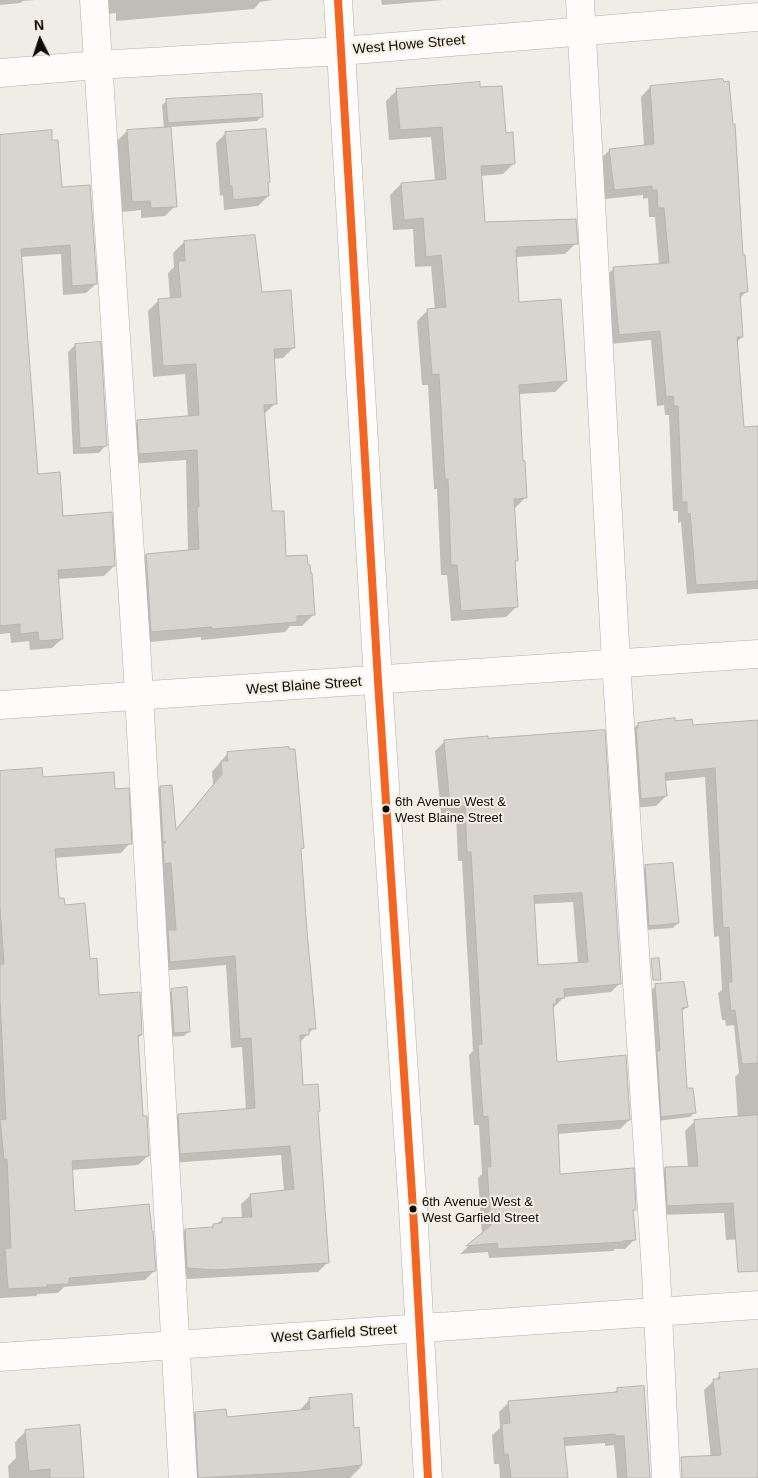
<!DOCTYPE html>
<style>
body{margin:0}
#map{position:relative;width:758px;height:1478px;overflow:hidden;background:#f0ede7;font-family:Helvetica,sans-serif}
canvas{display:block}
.north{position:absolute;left:15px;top:15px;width:50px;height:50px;-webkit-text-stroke:4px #f4eee3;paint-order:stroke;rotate:356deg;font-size:14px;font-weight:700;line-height:20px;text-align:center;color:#0d0b08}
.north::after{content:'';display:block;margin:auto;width:18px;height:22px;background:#0d0b08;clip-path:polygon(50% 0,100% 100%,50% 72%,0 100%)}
</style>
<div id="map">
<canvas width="758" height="1478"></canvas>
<div class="north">N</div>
</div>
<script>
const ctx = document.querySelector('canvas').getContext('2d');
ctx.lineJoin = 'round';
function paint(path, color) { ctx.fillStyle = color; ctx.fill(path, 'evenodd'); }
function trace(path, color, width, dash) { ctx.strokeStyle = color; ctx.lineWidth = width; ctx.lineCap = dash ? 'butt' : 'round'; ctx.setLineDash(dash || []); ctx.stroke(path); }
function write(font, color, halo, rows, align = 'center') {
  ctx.font = font + ' Helvetica,sans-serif'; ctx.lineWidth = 4; ctx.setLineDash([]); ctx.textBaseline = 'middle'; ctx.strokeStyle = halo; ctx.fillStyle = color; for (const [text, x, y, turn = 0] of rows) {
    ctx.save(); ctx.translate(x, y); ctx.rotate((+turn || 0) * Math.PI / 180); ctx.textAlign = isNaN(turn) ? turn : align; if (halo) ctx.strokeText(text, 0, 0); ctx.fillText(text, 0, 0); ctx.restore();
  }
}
const shadow = new Path2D(`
 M0 0H36L23 1 20 3 0 5Z
 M97 0H273L260 2 254 9 116 21V13L98 15Z
 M381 0H444L382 5Z
 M722 80 742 256 747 291 739 299 742 337 736 343 743 428H758V589L687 594 681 522 678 523V511H673L669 415H665L664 405 657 406 651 340 610 344 604 278 614 268 659 265 655 217H649L648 198 643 199V195L605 199 600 159 610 150 644 146 641 97 650 87Z
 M479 89 505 134 514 163 503 174 480 176 484 223 576 243 565 254 515 257 518 303 566 381 555 392 518 394 525 498 514 509 517 560 514 563 517 606 506 617 451 621 447 575H441L437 489H434L428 385H422L417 321 428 310H435L431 266 415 267 413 229 393 230 390 195 401 184 435 181 431 137 389 140 386 101 397 90Z
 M167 101 262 116 257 121 170 127 175 206 165 216 141 218V210L122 212 117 141 127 131 164 129 162 105Z
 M226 133 267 184 268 196 258 206 224 210 223 195 220 196 216 143Z
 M0 136 61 189 96 284 86 293 63 295 61 254 20 257 37 475 62 517 114 566 104 576 57 579 62 639 52 648 30 650 29 641 11 643 10 633 0 634Z
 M184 242 261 293 294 347 283 358 273 359 276 403 264 414 270 512 285 558 313 615 302 626H290L285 632 201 640V637L140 643 135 566 146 555 188 551 186 460 129 464 127 432 138 421 188 417 185 374 153 377 148 311 159 300 170 299 168 273 174 267 173 253Z
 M75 345 106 445 99 453 73 454 68 352Z
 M674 722 692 726 758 722V1238L726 1240 724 1213 658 1215 655 1178 665 1168 688 1167 685 1131 695 1121 738 1118 735 1077 739 1073 734 1025 726 1026 725 1020H722L718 993 722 990 719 936 714 937 705 777 665 781 666 796 656 806 631 808 628 734 638 724Z
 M604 731 620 983 611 992 564 997 554 1007H552L556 1063 629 1120 620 1129 557 1134 559 1175 635 1209 632 1212 635 1239 625 1249H615L613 1251 489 1258 488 1252 460 1254 482 1234 478 1178 482 1174 479 1125H474L469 1055 473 1051 462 861H458L456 814 441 815 435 751 445 741ZM573 902 578 964 537 966 534 904Z
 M228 753 303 848 300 851 314 1028 299 1043 302 1086 317 1113 328 1262 318 1272 187 1279V1276L178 1277 176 1240 185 1230 210 1228 222 1220 242 1219 241 1204 251 1195 284 1192 281 1155 171 1163 169 1125 179 1115 246 1110 242 1047 231 1048 226 965 161 971 159 941 166 934 162 872 151 796 160 787 174 831 213 785 212 772Z
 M0 772 114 790 130 843 121 853 54 858 58 900 64 906 88 960 98 997 141 1035 137 1039 142 1118 148 1156 138 1165 71 1170 74 1212 154 1271 145 1280 64 1287 58 1293 38 1294 36 1296 0 1298Z
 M646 866 678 923 673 928 645 930 641 871Z
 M656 986 687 1007 682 1011 686 1090 694 1113 690 1117 657 1121 651 990Z
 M172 990 189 1031 184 1036 169 1037 167 995Z
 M758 1371V1478H706L711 1460 704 1390 720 1375Z
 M618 1389 649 1478H617L614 1445 605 1446V1443L564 1446 567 1478H500L499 1464H494L492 1435 500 1428 499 1412 509 1402 613 1394Z
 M310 1399 353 1429H358L361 1467 350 1478H188L185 1424 195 1413 226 1418 299 1411Z
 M26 1431 83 1478H9L8 1466 16 1458 15 1442Z`);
const building = new Path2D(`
 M723 79 724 82 729 81 733 124H735L743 255H745L748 292 740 293 743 337H737L744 427 758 426V581L696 585 690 513 687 514V502H682L678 406H674L673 396 666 397 660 331 619 335 616 305 613 267 669 263 664 208H658L657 190H652V186L614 190 609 149 654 144 650 86Z
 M480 82V87L502 86 506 133 513 132 515 164 481 166 485 222 576 219 578 244 517 247V250H516L519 302 561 299 567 381 519 385 523 461H525L527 498 514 499 518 561H515L518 607 461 611 457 565H451L448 479H445L439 374 432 375 427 309 446 307 441 255 426 257 423 218 404 220 401 183 446 179 442 127 400 130 396 89Z
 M262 94 263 117 168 123 166 99Z
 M171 127 177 207 151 208 150 201 132 202 127 130Z
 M266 129 270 182 268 183 269 196 233 200 232 186H230L225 132Z
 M52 130V140H58L62 187 90 185 97 284 72 286 70 245 21 249 38 474 60 472 63 516 112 512 115 566 58 570 63 639 39 641 38 632 20 634V624L0 626V135Z
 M255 235 262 292 291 290 295 348 274 349 277 404 264 405 272 511H284L286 556 307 555 308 565H310L311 573H312L315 615 297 616V622L212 629V627L151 632 146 554 199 549 197 507H199L197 450 139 454 137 420 199 415 196 364 163 366 158 299 181 297 178 261H185L184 241Z
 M101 342 107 446 80 448 75 344Z
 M675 718V721L692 719 693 725 758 720V1063L742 1064 735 1010 731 1011 728 982H732L729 927 723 928 715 768 665 773 667 796 641 799 636 728H638V723Z
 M605 730 621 984 564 989 565 998 556 999V1004H553L557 1062 626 1055 630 1120 558 1125 560 1174 634 1168 636 1210H633L636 1240 623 1241V1242L498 1249 497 1243 466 1246 491 1225 487 1167H491L488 1116 483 1117 478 1044H482L471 852H467L465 806 450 807 444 740 488 736V738ZM582 893 588 962 538 965 534 896Z
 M289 747V749H295L304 848 301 849 307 931 316 1029H309V1035H300L303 1085 318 1084 320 1111 318 1112 329 1263 215 1270 187 1268 185 1229 213 1227V1224L222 1223V1218L252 1217 250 1194 294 1189 290 1146 180 1154 178 1114 255 1108 251 1038 240 1039 235 956 170 962 168 930H176L171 863 164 864 163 845 166 841 163 842 160 786 172 785 176 830 222 774 221 761H228L227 752Z
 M42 768 43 777 114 772 115 789 129 788 132 844 55 849 59 898H64L65 905 85 903 90 959 97 958 99 995 140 992 142 1035H138L143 1116H147L149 1156 72 1161 75 1211 149 1204 152 1231H153L156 1271 69 1278V1284L47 1285V1287L8 1289 5 1248H11L7 1159H4L0 1120 6 1119 0 1000V964H4L0 908V771Z
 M673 863 679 923 649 926 645 865Z
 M659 958 661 980H653L651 959Z
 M684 982 688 1007 682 1008 687 1088H693L696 1113 661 1117 657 1051H660L655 984Z
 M187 987 190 1032 174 1033 171 989Z
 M758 1115V1271L738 1272 733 1203 667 1206 665 1167 698 1166 694 1120Z
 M758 1369V1478H682L681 1457 721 1455 713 1379H720L719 1373Z
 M644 1386 650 1478H627L624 1436H615V1434L564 1438 568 1478H511L508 1454 504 1455 502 1424 510 1423 508 1401 617 1392V1388Z
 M352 1394 354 1428 359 1427 362 1465 303 1472 198 1478 195 1412 226 1409 227 1417 310 1409 309 1398Z
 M80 1425 84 1478H50V1469L29 1471 25 1430Z`);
const minor = new Path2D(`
 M94 0 137 660 183 1478
 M338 0 378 681 413 1209 428 1478
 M580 0 616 662 656 1272 666 1478
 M0 73 97 65 341 51 758 17
 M0 705C253 690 505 669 758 654
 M0 1357 758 1305`);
const bus1 = new Path2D(`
 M338 0 378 681 413 1209 428 1478`);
const markers = [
 [386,809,4.5,"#0d0b08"],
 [413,1209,4.5,"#0d0b08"]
];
const busNames = [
 ["6th Avenue West &",395,802],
 ["West Blaine Street",395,818],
 ["6th Avenue West &",422,1202],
 ["West Garfield Street",422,1218]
];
const streetNames = [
 ["West Howe Street",409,45,-5],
 ["West Blaine Street",304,686,-4],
 ["West Garfield Street",334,1334,-4]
];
paint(shadow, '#0003');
paint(building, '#d8d4d0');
trace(building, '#b7b4b0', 1);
trace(minor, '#b0aeaa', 29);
trace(minor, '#fdfcfb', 28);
trace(bus1, '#f26522', 8);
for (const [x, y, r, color] of markers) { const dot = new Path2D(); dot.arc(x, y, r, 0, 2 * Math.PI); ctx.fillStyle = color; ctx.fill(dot); trace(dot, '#f4eee3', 2); }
write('13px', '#0d0b08', '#f4eee3', busNames, 'left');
write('14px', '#0d0b08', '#f4eee3', streetNames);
</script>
